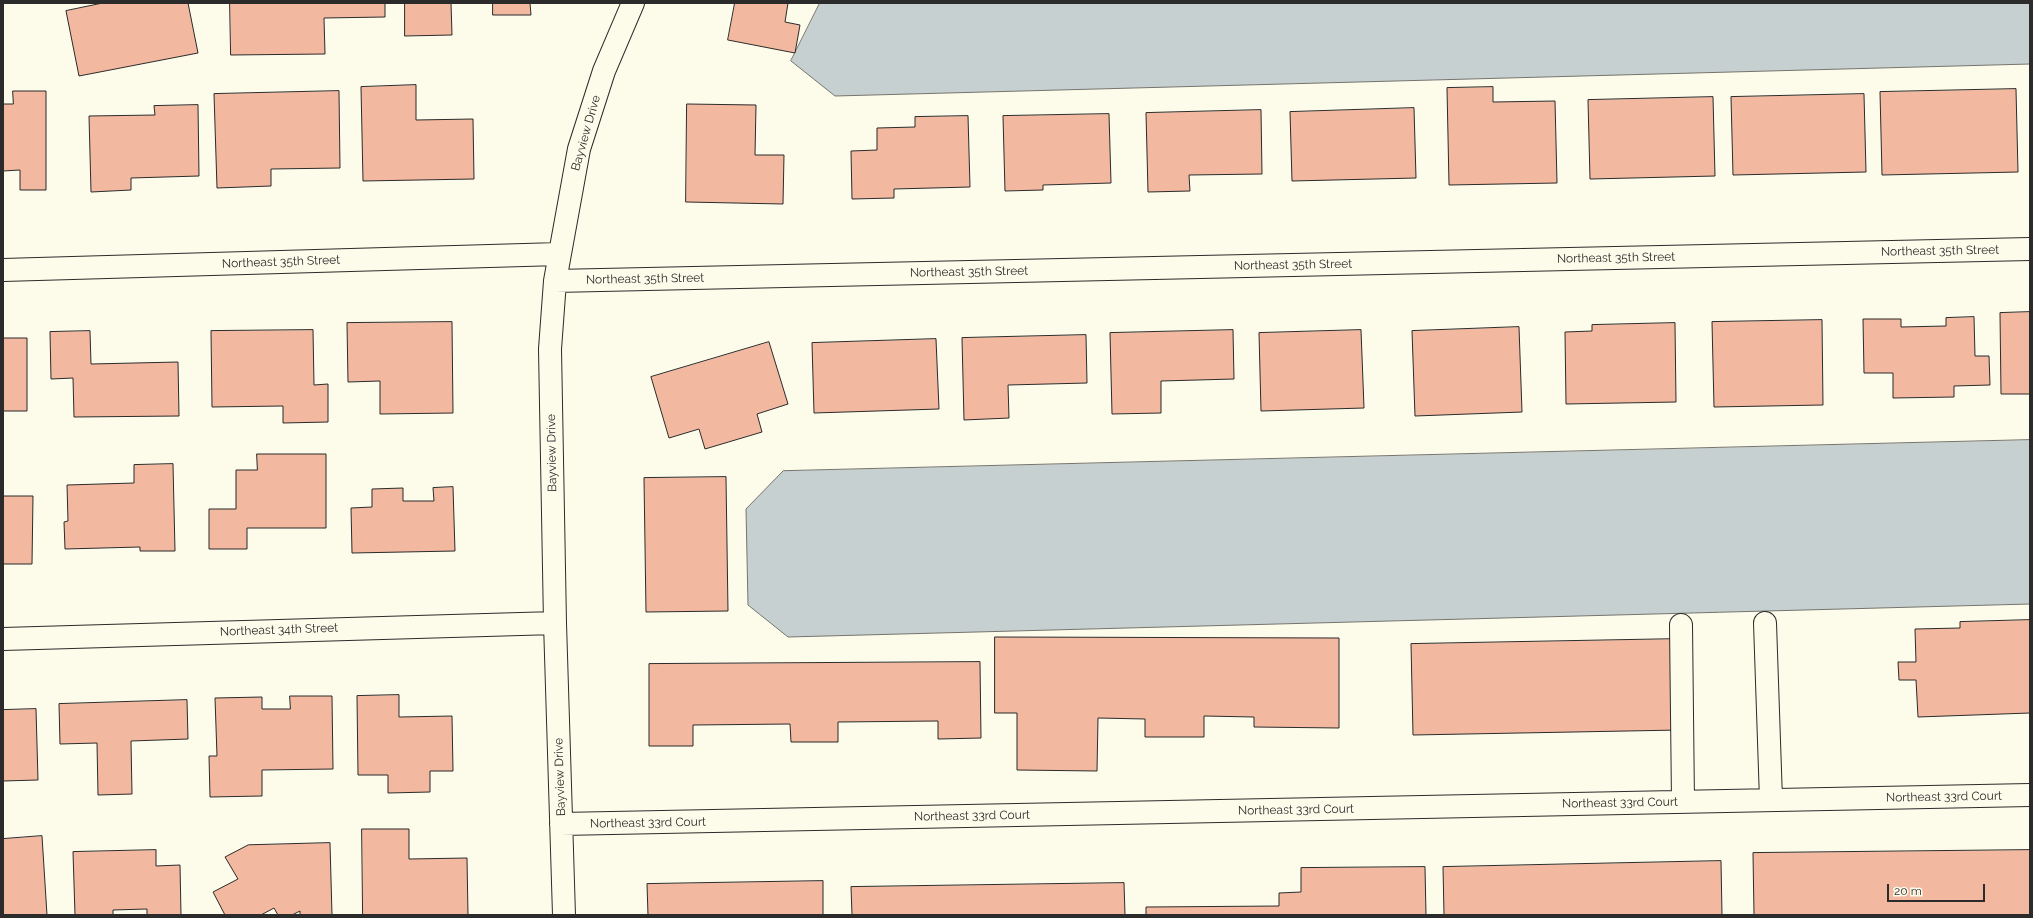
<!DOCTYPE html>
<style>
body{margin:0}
#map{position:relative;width:2033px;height:918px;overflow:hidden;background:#fdfbea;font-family:Raleway,sans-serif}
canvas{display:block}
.frame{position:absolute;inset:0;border:4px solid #2b2b2b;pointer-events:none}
.scale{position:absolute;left:1887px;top:884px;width:98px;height:18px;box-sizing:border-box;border:2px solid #2b2b2b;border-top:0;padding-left:5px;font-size:12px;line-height:14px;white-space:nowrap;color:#2b2b2b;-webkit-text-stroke:3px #fdfbea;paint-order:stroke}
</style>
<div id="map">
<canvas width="2033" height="918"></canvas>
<div class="frame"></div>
<div class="scale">20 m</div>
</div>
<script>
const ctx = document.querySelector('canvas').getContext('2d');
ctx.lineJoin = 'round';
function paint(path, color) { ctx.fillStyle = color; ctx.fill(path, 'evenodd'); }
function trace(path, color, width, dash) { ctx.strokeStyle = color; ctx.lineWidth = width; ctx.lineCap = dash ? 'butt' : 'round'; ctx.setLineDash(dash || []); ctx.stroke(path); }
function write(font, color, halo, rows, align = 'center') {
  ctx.font = font + ' Raleway,sans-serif'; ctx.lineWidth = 3; ctx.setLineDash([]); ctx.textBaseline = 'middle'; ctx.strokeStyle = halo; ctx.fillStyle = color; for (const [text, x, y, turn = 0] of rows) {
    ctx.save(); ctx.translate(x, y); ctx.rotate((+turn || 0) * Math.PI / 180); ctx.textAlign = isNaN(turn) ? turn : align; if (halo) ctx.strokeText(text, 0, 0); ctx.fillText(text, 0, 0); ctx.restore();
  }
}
const water = new Path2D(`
 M820 3H2030V64L835 96 791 61Z
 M2030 440V604L788 637 748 605 746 509 783 471Z`);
const building = new Path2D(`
 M103 3H188L198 53 79 76 66 11Z
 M230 3H385V17L324 18 325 54 231 55Z
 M405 3H451L452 35 405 36Z
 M493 3H530L531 15H493Z
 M735 3H788L785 22 800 25 795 53 728 40Z
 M416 85V120L473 119 474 179 363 181 361 87Z
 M1493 87V102L1555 101 1557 183 1449 185 1447 88Z
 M2016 89 2018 172 1882 175 1880 92Z
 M13 91H46V190H20V170L3 171V104H13Z
 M339 91 340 168 271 169V186L217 188 214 94Z
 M1864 94 1866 172 1733 175 1731 97Z
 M1713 97 1715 176 1590 179 1588 100Z
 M687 104 756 105 755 155H784L783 204 686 202Z
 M198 105 199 176 131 178V190L91 192 89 116 155 115 154 106Z
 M1414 108 1416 178 1292 181 1290 112Z
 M1261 110 1262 174 1189 175 1190 191 1148 192 1146 113Z
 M1109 114 1111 183 1043 185V190L1005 191 1003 116Z
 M968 116 970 187 894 189V198L852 199 851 151 877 150V128L915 127V117Z
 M2030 312V394H2001L2000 313Z
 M1974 317 1975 356H1989L1990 385 1954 386V397L1893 398V373H1864L1863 319H1901V327L1946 326V318Z
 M1822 320 1823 405 1714 407 1712 322Z
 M452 322 453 413 380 414V381L348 382 347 323Z
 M1675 323 1676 402 1566 404 1565 332 1592 331V325Z
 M1519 327 1522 412 1415 416 1412 331Z
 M313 330 314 385 328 384V422L283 423V406L212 407 211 331Z
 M1233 330 1234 379 1161 381V413L1112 414 1110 333Z
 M1361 330 1364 408 1261 411 1259 333Z
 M90 331 91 364 178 362 179 416 74 417 73 378 51 379 50 332Z
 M1086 335 1087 383 1008 385 1009 418 964 420 962 338Z
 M3 338H27V411H3Z
 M936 339 939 409 814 413 812 343Z
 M769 342 788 404 757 414 762 432 705 449 699 429 669 438 651 377Z
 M257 454H326V528H247V549H209V509H236V470H257Z
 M173 464 175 551H140V547L65 549 64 522 68 521 67 485 134 483V465Z
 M726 477 728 611 646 612 644 478Z
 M453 487 455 551 352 553 351 508 372 507V489L403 488V501H434L433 488Z
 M3 496H33L32 564H3Z
 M2030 620V713L1918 717 1916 680H1899L1898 662H1916L1915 629 1960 628V622Z
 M995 637 1339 638V728L1254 727V717L1204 716V737H1145V719L1098 718 1097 771 1017 770V713H995Z
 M1678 639 1680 730 1413 735 1411 644Z
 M980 662 981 738 938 739V721L838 722V742H791L790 724 693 725V746H649V664Z
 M399 695V717L452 716 453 771H430V792L388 793V775H358L357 696Z
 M290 696H332L333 769 262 770V796L210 797 209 756H217L215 698 262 697V709H290Z
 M187 700 188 739 131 741 132 794 98 795 97 743 60 744 59 704Z
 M36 709 38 780 3 781V710Z
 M362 829H409V859L467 858 468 915H363Z
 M42 836 47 915H3V839Z
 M330 843 332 915H300V911L292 915H278L274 908 261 915H225L213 892 238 879 225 857 248 845Z
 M156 850V866L180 865 181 915H147V909L113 910V915H75L73 852Z
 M2030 850V915H1754L1753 853Z
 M1721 861 1722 915H1444L1443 867Z
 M1425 867 1426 915H1146V907L1279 906V893L1301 892V868Z
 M823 881V915H648L647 884Z
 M1124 883 1125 915H852L851 887Z`);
const minor = new Path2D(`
 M3 270 559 254
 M555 281 2030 249
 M1765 623 1771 800
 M1681 625 1683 802
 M3 639 555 623
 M561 824 2030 795
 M564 915 555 623 550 349 555 281 579 149 604 71 633 3`);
const streetNames = [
 ["Bayview Drive",586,133,-74],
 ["Northeast 35th Street",1940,251,-1],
 ["Northeast 35th Street",1616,258,-1],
 ["Northeast 35th Street",281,262,-2],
 ["Northeast 35th Street",1293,265,-1],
 ["Northeast 35th Street",969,272,-1],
 ["Northeast 35th Street",645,279,-1],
 ["Bayview Drive",552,453,-91],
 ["Northeast 34th Street",279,630,-2],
 ["Bayview Drive",560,777,-92],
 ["Northeast 33rd Court",1944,797,-1],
 ["Northeast 33rd Court",1620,803,-1],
 ["Northeast 33rd Court",1296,810,-1],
 ["Northeast 33rd Court",972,816,-1],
 ["Northeast 33rd Court",648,823,-1]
];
paint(water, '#c7d0d0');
trace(water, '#74746e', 1);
paint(building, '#f2b8a0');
trace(building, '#2b2b2b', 1);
trace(minor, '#2b2b2b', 24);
trace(minor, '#fdfbea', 22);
write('12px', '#2b2b2b', '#fdfbea', streetNames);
</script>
